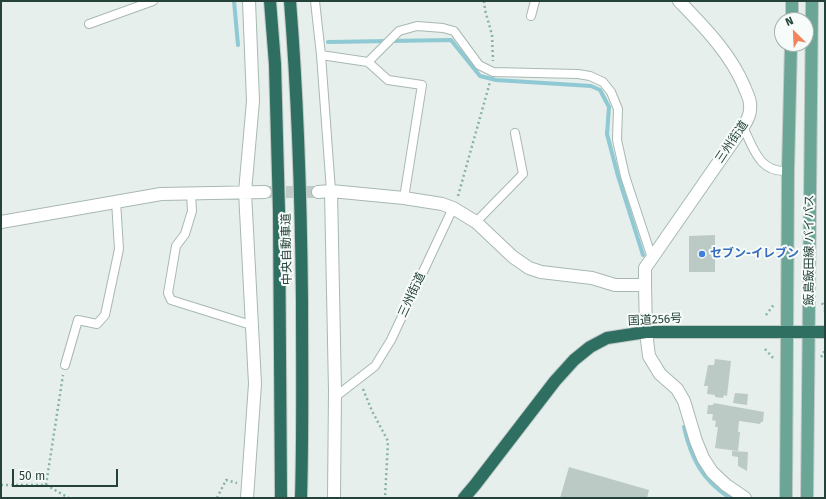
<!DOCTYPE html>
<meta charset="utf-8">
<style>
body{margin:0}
#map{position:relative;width:826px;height:499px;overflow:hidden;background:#e6efeb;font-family:"Fira Sans",sans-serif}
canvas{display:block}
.frame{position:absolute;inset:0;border:2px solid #24423a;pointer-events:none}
.north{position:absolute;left:774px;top:12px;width:40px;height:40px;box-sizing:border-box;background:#f7fbf9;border:1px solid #a3b1ad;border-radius:50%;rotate:336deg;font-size:11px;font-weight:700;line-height:16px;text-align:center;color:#24423a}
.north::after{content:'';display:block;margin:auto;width:14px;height:18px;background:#f4845f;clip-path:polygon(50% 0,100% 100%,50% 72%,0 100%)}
.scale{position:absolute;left:12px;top:469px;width:106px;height:18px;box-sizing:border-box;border:2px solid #24423a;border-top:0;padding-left:5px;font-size:12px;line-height:14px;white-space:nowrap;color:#24423a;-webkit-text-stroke:3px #f7fbf9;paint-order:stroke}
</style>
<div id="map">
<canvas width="826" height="499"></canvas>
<div class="frame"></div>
<div class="north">N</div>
<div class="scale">50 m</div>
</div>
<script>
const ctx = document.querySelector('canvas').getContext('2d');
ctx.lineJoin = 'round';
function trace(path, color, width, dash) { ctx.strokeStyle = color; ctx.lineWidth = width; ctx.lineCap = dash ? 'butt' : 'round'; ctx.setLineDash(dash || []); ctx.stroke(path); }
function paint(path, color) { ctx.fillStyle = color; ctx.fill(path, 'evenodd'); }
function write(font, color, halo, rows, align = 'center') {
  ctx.font = font + ' "Fira Sans","Noto Sans JP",sans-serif'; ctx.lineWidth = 4; ctx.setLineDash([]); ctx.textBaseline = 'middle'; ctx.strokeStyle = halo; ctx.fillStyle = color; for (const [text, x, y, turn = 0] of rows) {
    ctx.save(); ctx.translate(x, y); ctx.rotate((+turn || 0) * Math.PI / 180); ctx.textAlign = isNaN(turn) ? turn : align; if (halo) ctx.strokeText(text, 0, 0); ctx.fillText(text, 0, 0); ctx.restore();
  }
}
const stream = new Path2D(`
 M234 1 238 45
 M328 42 451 40 480 76 496 80 591 86 600 90 609 107 607 134 618 176 643 255
 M684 427C691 458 702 480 730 498`);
const building = new Path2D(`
 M715 235V272H689V236Z
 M715 359 731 361 727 396 724 395 723 398 715 397V395L707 394 708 386H704L708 365H714Z
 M735 393 748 394 747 405 733 403Z
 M714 403 764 412 763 422H761L760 424 739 421 738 432H740L738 451 715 448 718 427H715L716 421 712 420 713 414H707L708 405H713Z
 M732 451 748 452 747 471 738 466V457L732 456Z
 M569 467 649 490 647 498H560Z`);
const streetTunnel = new Path2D(`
 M268 192H318`);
const path = new Path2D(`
 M484 1 485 10 492 35 493 61
 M458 196 490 82
 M822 303 825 308
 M825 312V310
 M766 315 775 303
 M765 349 774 359
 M821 357 824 353V351
 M363 389 372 411 388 441 385 498
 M1 485H46L69 498
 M46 485 63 375
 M217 498 226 480 237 483`);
const lane = new Path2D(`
 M315 1 321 55 331 191
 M531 16 535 1
 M89 24 153 1
 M321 55 368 62 399 31 417 26 443 28 454 31 479 65 493 72 578 74 590 76 603 82 611 92 618 109 617 140 625 176 652 258
 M368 62 388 80 422 85 404 198
 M743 127C754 149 759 173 788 171
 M191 194 192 211 185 234 176 246 168 293 171 300 251 325
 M476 222 523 174 515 133
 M65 365 78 320 97 324 105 315 119 249 116 201
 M335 397 375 366 391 340 453 208`);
const street = new Path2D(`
 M679 1C704 27 730 53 744 86 746 92 750 98 750 104 751 113 748 119 743 127L652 258 645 268V285L646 332 649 356 660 374 677 389 684 401 696 441 703 458 712 472 726 485 745 498
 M331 191 335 391 334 498
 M318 192 331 191 404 198 442 204 453 208 476 222 513 257 529 268 541 272 592 278 615 285H645
 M1 222 161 194 265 192
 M247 498 255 384 245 192 253 101 249 1`);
const primary = new Path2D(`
 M792 20V1
 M786 498 788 171 791 44
 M807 498 812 1`);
const highway = new Path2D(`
 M270 1 275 64 279 212 281 498
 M290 1C298 101 301 201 302 301 302 367 303 432 301 498
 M464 498 475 485 555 381 574 360 590 347 607 338 646 332H825`);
const markers = [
 [702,254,4,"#3f7fe0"]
];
const streetNames = [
 ["三州街道",732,142,-56],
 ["中央自動車道",287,249,-91],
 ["飯島飯田線 バイパス",810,250,-90],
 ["三州街道",412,295,-65],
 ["国道256号",655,320,-3]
];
const shopNames = [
 ["セブン-イレブン",710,254]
];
trace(stream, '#8ec9d4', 4);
paint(building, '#bbcac4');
trace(streetTunnel, '#bfccc8', 12, [12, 6]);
trace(lane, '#a8b8b2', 10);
trace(street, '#a8b8b2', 14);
trace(primary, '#c2cac8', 14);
trace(highway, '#c2cac8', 14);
trace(path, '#86b3a5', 2.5, [2, 3]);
trace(lane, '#fff', 8);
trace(street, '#fff', 12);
trace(primary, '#6aa596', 12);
trace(highway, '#2f6f62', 12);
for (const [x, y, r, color] of markers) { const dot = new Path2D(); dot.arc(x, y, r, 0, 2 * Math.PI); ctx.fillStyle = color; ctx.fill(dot); trace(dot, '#f7fbf9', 1.5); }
write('12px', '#24423a', '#f7fbf9', streetNames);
write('bold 12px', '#366cbe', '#f7fbf9', shopNames, 'left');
</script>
